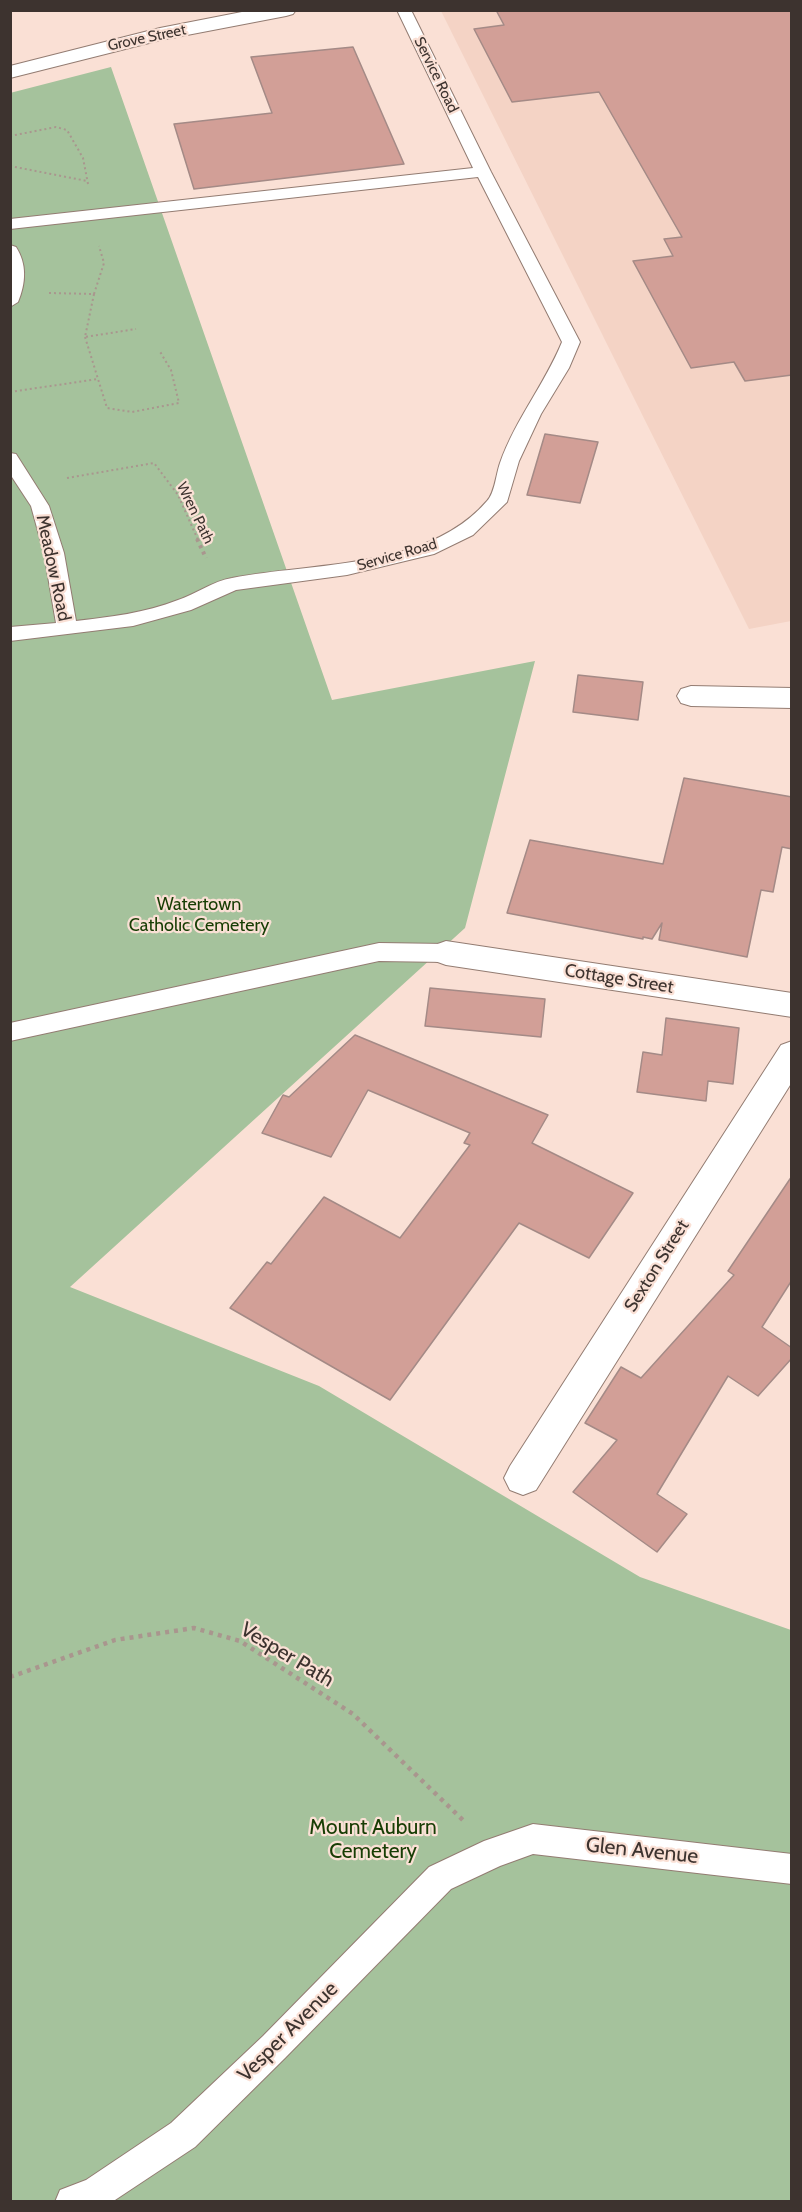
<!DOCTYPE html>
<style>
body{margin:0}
#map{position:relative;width:802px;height:2212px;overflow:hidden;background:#fae0d5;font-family:Cabin,sans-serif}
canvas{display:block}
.frame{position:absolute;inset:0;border:12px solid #3d332f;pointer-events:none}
</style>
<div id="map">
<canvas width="802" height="2212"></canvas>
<div class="frame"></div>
</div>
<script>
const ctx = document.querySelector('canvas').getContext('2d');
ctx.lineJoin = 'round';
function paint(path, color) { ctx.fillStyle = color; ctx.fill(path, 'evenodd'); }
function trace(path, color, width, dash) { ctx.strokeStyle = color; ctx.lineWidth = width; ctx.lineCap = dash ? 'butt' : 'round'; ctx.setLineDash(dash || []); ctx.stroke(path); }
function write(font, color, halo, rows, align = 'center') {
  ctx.font = font + ' Cabin,sans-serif'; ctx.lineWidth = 4.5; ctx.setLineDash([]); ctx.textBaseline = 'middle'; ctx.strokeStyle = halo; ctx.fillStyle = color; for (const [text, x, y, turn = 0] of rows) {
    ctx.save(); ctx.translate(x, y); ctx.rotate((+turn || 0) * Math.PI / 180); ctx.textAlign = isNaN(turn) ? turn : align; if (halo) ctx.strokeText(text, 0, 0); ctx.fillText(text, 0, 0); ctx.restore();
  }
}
const built = new Path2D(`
 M441 11H791V621L749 629Z`);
const green = new Path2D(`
 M111 67 332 700 535 661 465 928 70 1287 319 1386 640 1577 791 1630 792 2201 11 2202 10 93Z`);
const building = new Path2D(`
 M496 10H792V375L745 381 734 362 691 368 633 261 673 256 664 239 682 237 599 92 512 102 474 29 504 25Z
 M353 47 404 164 194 189 174 124 272 113 251 57Z
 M545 434 598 442 580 503 527 495Z
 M578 675 643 682 638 720 573 712Z
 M684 778 792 797V849L782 847 773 892 761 890 747 957 659 940 662 923 652 939 643 937V939L507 913 530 840 663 864Z
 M430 988 545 999 541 1037 425 1026Z
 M666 1018 739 1028 733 1084 708 1081 706 1101 637 1092 643 1052 662 1055Z
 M355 1035 548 1115 532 1143 633 1193 589 1258 519 1223 390 1400 230 1308 267 1262 271 1264 324 1197 400 1238 470 1145 464 1143 470 1133 368 1090 331 1157 262 1133 283 1095 289 1097Z
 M792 1176V1280L762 1327 792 1348V1358L758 1396 728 1376 657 1494 687 1514 657 1552 573 1492 617 1440 585 1423 621 1367 641 1378 734 1275 728 1271Z`);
const pathFar2 = new Path2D(`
 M10 136 56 127 67 130 83 158 88 184
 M10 166 87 181
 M49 293 94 294 85 337 136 329
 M94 294 104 263 99 246
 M85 337 107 408 132 412 179 403 171 370 159 350
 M10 392 98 379
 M67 478 154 463 178 495 198 540`);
const pathFar1 = new Path2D(`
 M197 539 206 558`);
const path = new Path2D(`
 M10 1677 115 1640 194 1628 240 1641 353 1714 465 1822`);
const lane = new Path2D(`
 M397 10H411L491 172 580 342 569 368 541 414 519 461 507 502 473 535 434 554 347 575 236 590 191 610 133 626 10 641V627L56 623 44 553 31 506 10 474V453L16 454 49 506 64 553 76 621C110 617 145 613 178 600 196 594 213 581 232 578 313 562 428 570 487 501 495 493 496 474 500 463 515 420 545 384 562 342L478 177 10 229V219L473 168Z
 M10 245 16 247C27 264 26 283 18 302L10 307Z
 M379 943 446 944 454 947 457 953 454 959 446 962 379 961 10 1041V1023Z
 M533 1824 792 1854V1884L533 1854 500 1866 451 1889 285 2058 195 2147 112 2202H55L60 2190 86 2180 171 2123 263 2036 429 1867 484 1841Z`);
const street = new Path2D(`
 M691 686 792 688V708L691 706 681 703 677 696 681 689Z
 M446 941 792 993V1017L446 965 435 961 430 953 435 945Z
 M792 1041V1082L536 1490 523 1495 510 1490 504 1478 510 1466 781 1045Z`);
const secondary = new Path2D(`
 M252 10H296L293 14 286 16 161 40 10 78V66L160 28Z`);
const farStreetnames = [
 ["Grove Street",147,38,-12],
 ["Service Road",436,75,64],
 ["Wren Path",195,513,64],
 ["Service Road",397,555,-16]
];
const streetNames = [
 ["Meadow Road",53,568,78],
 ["Cottage Street",619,979,9],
 ["Sexton Street",657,1266,-58]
];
const parkNames = [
 ["Watertown",199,905],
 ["Catholic Cemetery",199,926]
];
const nearStreetnames = [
 ["Vesper Path",287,1655,31],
 ["Glen Avenue",642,1851,6],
 ["Vesper Avenue",288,2032,-45]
];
const nearParknames = [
 ["Mount Auburn",373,1828],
 ["Cemetery",373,1852]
];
paint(built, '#f4d3c5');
paint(green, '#a5c29c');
paint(building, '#d29f97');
trace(building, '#a48a86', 1.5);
trace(lane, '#937c72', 2);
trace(street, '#937c72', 2);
trace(secondary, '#937c72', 2);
trace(pathFar2, '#a9968e', 2, [2, 3]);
trace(pathFar1, '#a9968e', 4, [3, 4]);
trace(path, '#a9968e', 4.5, [4, 5]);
paint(lane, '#fff');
paint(street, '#fff');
paint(secondary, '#fff');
write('15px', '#3d332f', '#fae0d5', farStreetnames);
write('18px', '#3d332f', '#fae0d5', streetNames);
write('18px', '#173d04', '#fae0d5', parkNames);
write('21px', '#3d332f', '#fae0d5', nearStreetnames);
write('21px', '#173d04', '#fae0d5', nearParknames);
</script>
